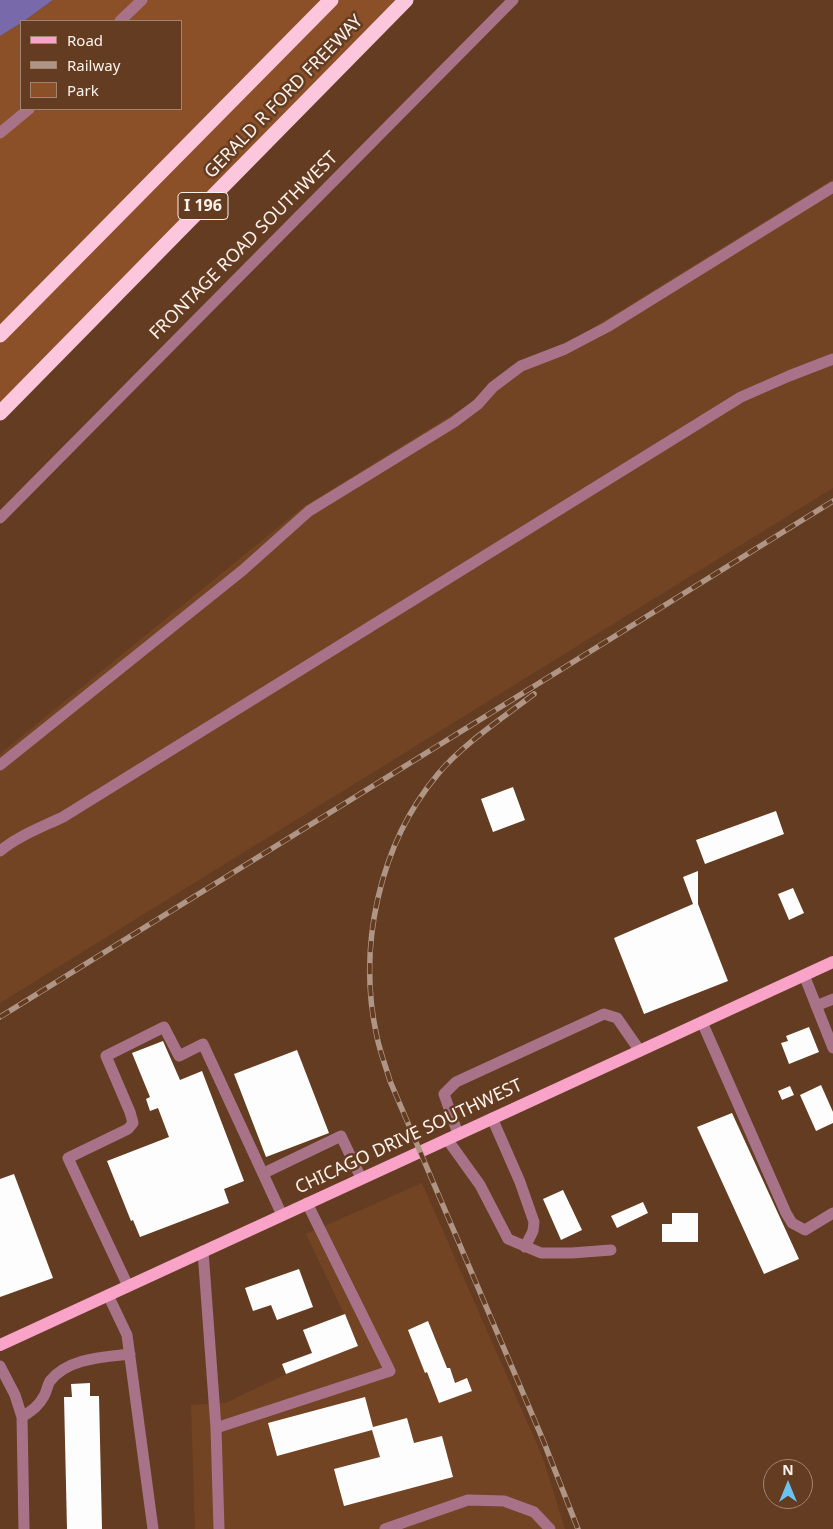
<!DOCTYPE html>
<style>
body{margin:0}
#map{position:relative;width:833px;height:1529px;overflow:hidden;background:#643c22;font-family:"Noto Sans",sans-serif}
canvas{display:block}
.legend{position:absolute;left:20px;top:20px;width:162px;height:90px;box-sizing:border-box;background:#643c22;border:1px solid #a18573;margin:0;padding:6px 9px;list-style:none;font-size:15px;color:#fcf2ec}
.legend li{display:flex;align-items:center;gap:10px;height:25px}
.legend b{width:25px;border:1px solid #a18573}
.north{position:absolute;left:763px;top:1459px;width:50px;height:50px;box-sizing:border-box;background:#643c22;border:1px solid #a18573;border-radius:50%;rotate:0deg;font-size:14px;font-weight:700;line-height:20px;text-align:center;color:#fcf2ec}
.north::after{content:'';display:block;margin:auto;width:18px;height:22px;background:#6ac3f1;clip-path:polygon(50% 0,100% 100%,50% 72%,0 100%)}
</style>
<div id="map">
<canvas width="833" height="1529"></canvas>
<ul class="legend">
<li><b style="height:6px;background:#f8a3c7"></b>Road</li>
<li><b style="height:6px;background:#af9585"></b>Railway</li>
<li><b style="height:14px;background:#8b5027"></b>Park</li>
</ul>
<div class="north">N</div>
</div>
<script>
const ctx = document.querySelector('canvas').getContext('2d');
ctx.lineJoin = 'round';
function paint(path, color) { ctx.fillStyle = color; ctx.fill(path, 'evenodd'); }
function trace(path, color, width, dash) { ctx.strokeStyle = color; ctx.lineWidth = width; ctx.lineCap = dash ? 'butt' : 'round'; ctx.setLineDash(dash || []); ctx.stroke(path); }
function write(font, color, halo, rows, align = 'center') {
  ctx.font = font + ' "Noto Sans",sans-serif'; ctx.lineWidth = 5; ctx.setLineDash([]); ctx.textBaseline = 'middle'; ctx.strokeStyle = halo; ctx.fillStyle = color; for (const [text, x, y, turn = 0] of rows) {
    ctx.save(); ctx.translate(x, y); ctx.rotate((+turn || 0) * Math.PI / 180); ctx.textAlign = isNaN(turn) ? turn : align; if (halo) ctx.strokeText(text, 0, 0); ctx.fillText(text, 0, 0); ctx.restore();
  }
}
const built = new Path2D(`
 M833 179V488L0 1003V754L303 507Z
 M422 1183 543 1458 565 1529H195L191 1405 225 1403 357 1341 306 1234Z`);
const green = new Path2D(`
 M53 0H406L0 413V36L21 23V109H181V21H24Z`);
const water = new Path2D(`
 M0 0H53L24 21H21V23L0 36Z`);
const building = new Path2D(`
 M513 787 525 820 493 832 481 799Z
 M776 811 784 834 705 864 696 840Z
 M698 871V904L728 981 644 1014 614 938 693 904 683 877Z
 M793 888 804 913 789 920 778 894Z
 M809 1027 819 1052 789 1064 781 1043 788 1041 786 1036Z
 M163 1041 180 1080 202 1071 244 1181 224 1189 229 1203 140 1237 133 1220 131 1221 107 1161 169 1137 158 1108 150 1111 146 1099 150 1097 132 1053Z
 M297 1050 329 1133 266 1157 234 1074Z
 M821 1085 833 1112V1123L816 1131 800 1095Z
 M790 1086 794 1095 782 1100 778 1091Z
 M732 1113 799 1259 764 1274 697 1127Z
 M14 1174 53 1278 0 1297V1179Z
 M563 1190 582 1230 561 1240 543 1199Z
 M643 1202 648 1213 617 1228 611 1216Z
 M672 1213H698V1242H662V1224H672Z
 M299 1269 313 1307 277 1320 271 1305 253 1311 245 1288Z
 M345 1314 358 1346 286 1374 282 1364 312 1353 303 1330Z
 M428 1321 447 1368H450L455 1383 467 1378 472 1391 439 1403 427 1372 425 1373 408 1330Z
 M90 1383V1396H99L102 1529H67L64 1397H72L71 1384Z
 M365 1397 373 1427 407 1418 414 1443 442 1436 453 1477 344 1506 334 1469 380 1457 372 1430 277 1456 268 1423Z`);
const minor = new Path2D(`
 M120 21 142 0
 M0 133 29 109
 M0 518 513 0
 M0 765 243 570 309 511 454 422 478 404 493 387 521 366 565 349 607 327 833 187
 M0 851C18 836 42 827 63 817L741 397 789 376 833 359
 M804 975 833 1048
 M816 1006 833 999
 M702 1022 786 1213 792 1223 805 1230 833 1213
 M492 1118 520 1182 534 1222 533 1231 525 1247
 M458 1134 444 1094 456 1082 604 1014 617 1018 640 1051
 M447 1139 480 1185 508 1239 541 1253H572L611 1250
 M264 1173 341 1136 361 1178
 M203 1251 216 1428 390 1371 307 1203
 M128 1286 68 1158 128 1129 133 1123 130 1112 106 1056 164 1027 179 1056 203 1044 282 1215
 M108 1295 127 1335 153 1529
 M0 1366 15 1395 22 1417 24 1529
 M22 1417C31 1411 39 1406 44 1396 47 1391 47 1386 50 1381 68 1358 103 1357 130 1354
 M216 1428 219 1529
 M385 1529 468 1500 504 1501 534 1512 550 1529`);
const major = new Path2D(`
 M0 1345 833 962`);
const highway = new Path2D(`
 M0 335 331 0
 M0 413 406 0`);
const rail = new Path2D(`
 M534 694C504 717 462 745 438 774 379 844 357 948 377 1037 380 1052 386 1067 390 1081L543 1440 578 1529
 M0 1017 833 501`);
const shields = [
 [203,206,50]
];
const shieldNames = [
 ["I 196",203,206]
];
const streetNames = [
 ["GERALD R FORD FREEWAY",284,97,-46],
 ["FRONTAGE ROAD SOUTHWEST",244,246,-45],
 ["CHICAGO DRIVE SOUTHWEST",409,1137,-25]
];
paint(built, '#724424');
paint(green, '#8b5027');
paint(water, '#7869ab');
paint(building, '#fdfdfd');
trace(minor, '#a87389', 11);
trace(major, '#f8a3c7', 12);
trace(highway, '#fcc7dc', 15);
trace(rail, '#af9585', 5.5);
trace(rail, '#643c22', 4, [11]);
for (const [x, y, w] of shields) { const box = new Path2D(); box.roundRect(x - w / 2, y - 13.5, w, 27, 4); ctx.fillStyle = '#643c22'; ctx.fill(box); trace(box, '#fcf2ec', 1); }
write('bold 16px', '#fcf2ec', null, shieldNames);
write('18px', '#fcf2ec', '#643c22', streetNames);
</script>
